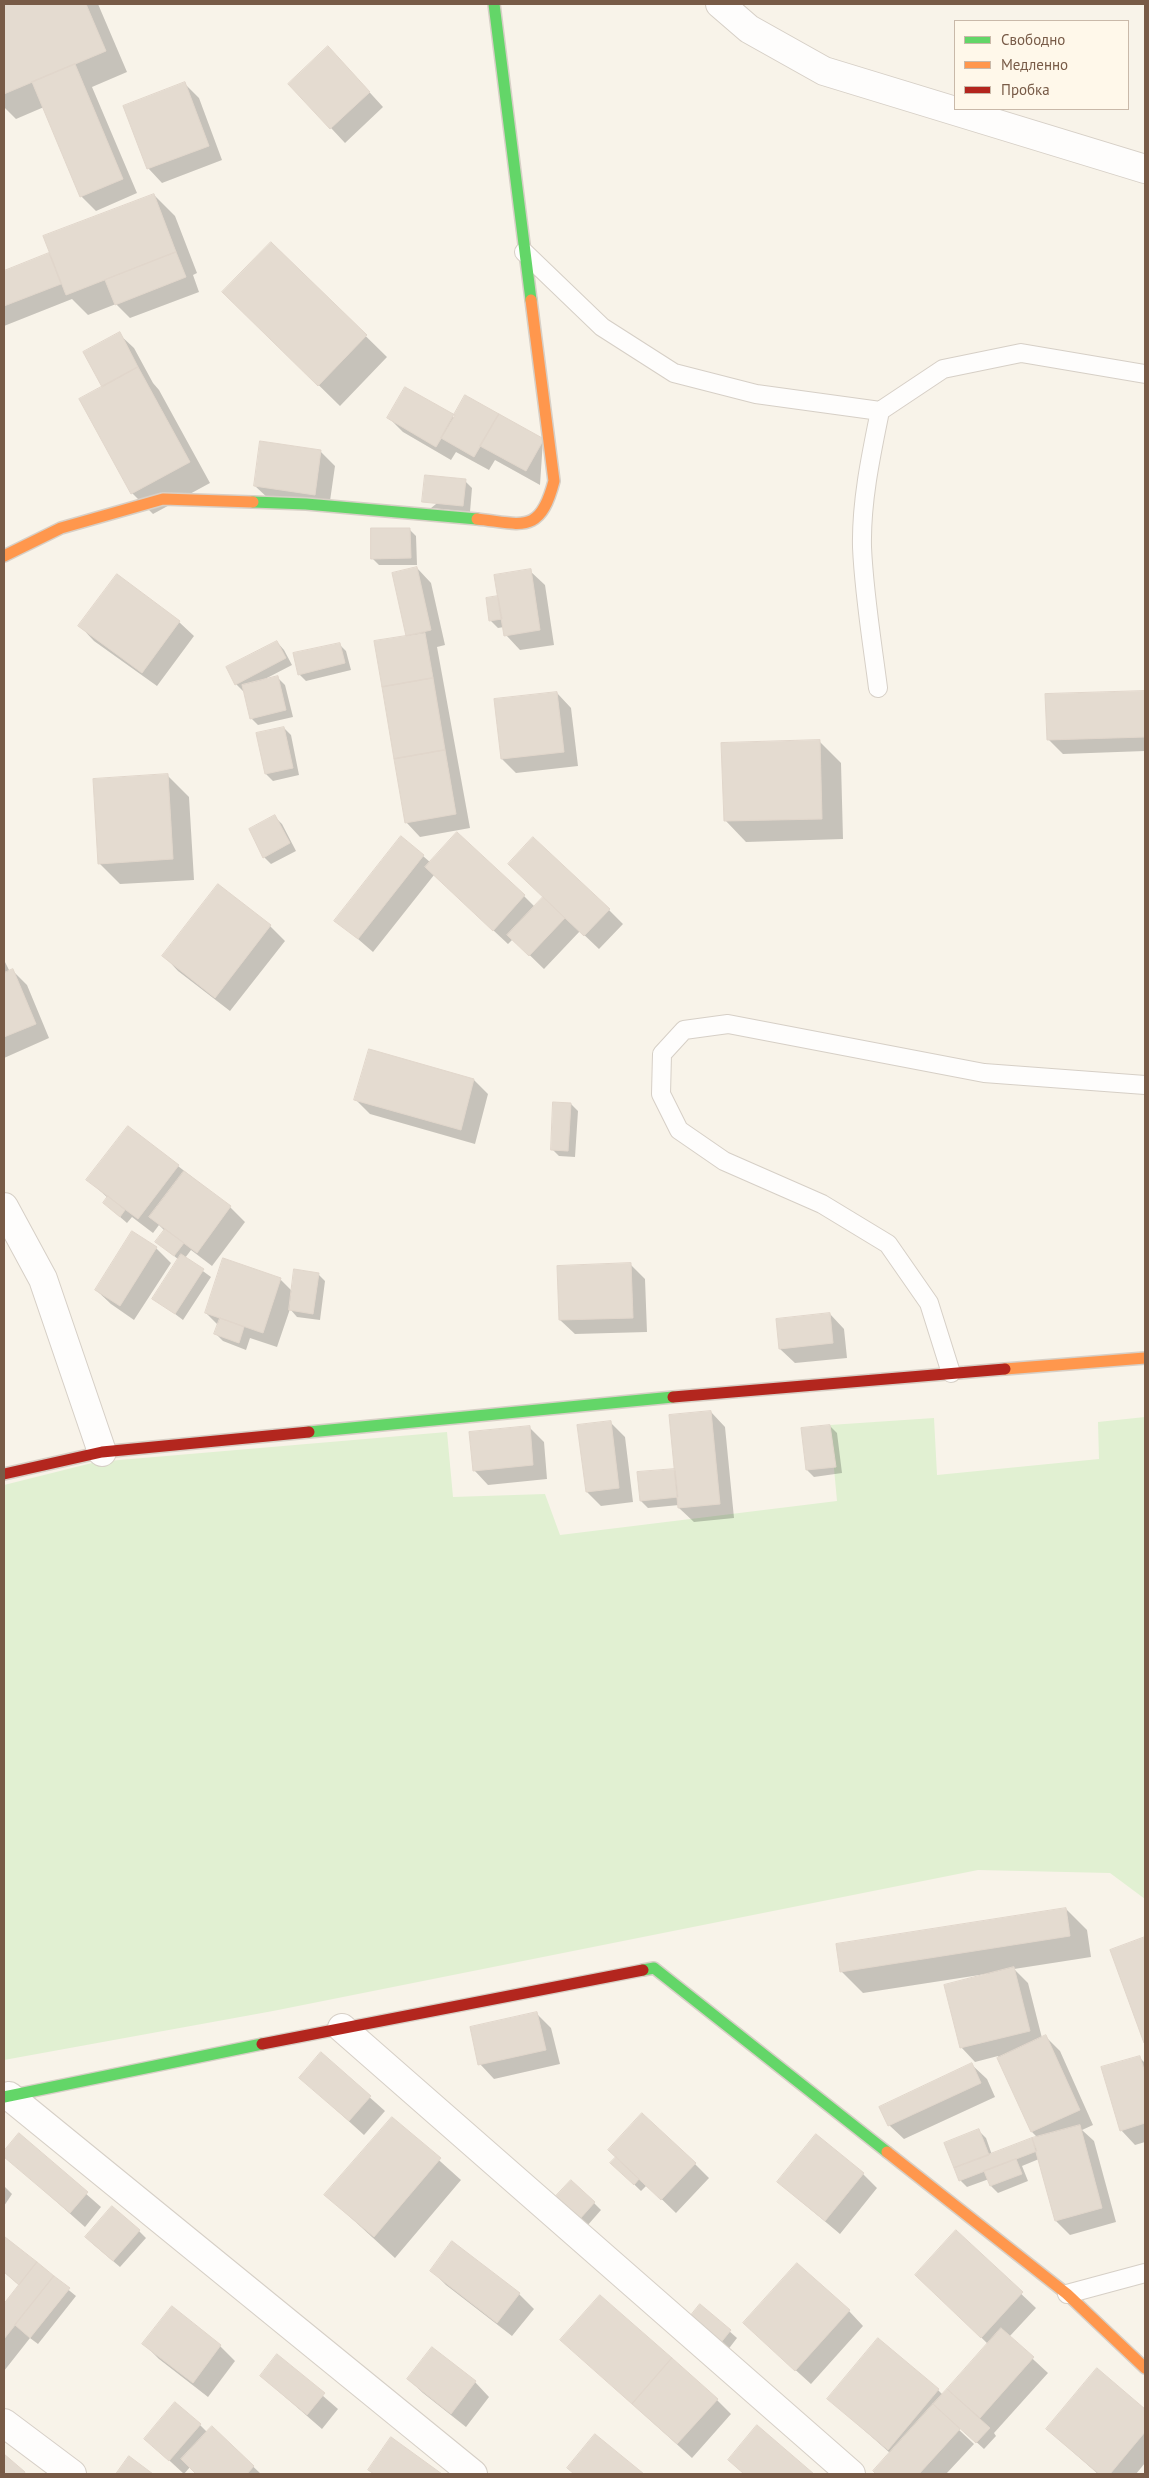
<!DOCTYPE html>
<meta charset="utf-8">
<style>
body{margin:0}
#map{position:relative;width:1149px;height:2478px;overflow:hidden;background:#f8f3e9;font-family:"PT Sans",sans-serif}
canvas{display:block}
.frame{position:absolute;inset:0;border:5px solid #785b47;pointer-events:none}
.legend{position:absolute;left:954px;top:20px;width:175px;height:90px;box-sizing:border-box;background:#fff8ea;border:1px solid #c9b9a9;margin:0;padding:6px 9px;list-style:none;font-size:15px;color:#785b47}
.legend li{display:flex;align-items:center;gap:10px;height:25px}
.legend b{width:25px;border:1px solid #c9b9a9}
</style>
<div id="map">
<canvas width="1149" height="2478"></canvas>
<div class="frame"></div>
<ul class="legend">
<li><b style="height:6px;background:#63d668"></b>Свободно</li>
<li><b style="height:6px;background:#ff974d"></b>Медленно</li>
<li><b style="height:6px;background:#b3261e"></b>Пробка</li>
</ul>
</div>
<script>
const ctx = document.querySelector('canvas').getContext('2d');
ctx.lineJoin = 'round';
function paint(path, color) { ctx.fillStyle = color; ctx.fill(path, 'evenodd'); }
function trace(path, color, width, dash) { ctx.strokeStyle = color; ctx.lineWidth = width; ctx.lineCap = dash ? 'butt' : 'round'; ctx.setLineDash(dash || []); ctx.stroke(path); }
const green = new Path2D(`
 M1145 1417V1899L1110 1873 978 1870 273 2011 4 2060V1485L96 1462 447 1432 453 1497 545 1494 560 1535 837 1501 830 1425 934 1418 937 1475 1099 1459 1098 1422Z`);
const shadow = new Path2D(`
 M4 4H98L127 72 92 87 137 193 96 211 81 196 44 107 16 119 4 107Z
 M342 62 383 107 345 143 290 84Z
 M185 84 199 98 222 160 162 183 148 168Z
 M154 195 175 216 197 273 193 275 199 292 130 318 116 304 88 315 72 299 4 326V272L49 254 53 258Z
 M271 243 387 357 340 406 245 313Z
 M119 334 134 348 153 383 159 390 210 483 153 514 132 493 103 387Z
 M455 417 543 440 540 485 495 460 489 470 456 452 451 460 403 432 389 418Z
 M320 451 335 466 329 508 270 500 255 486Z
 M465 481 472 488 470 512 431 508Z
 M409 529 416 536 417 565H379L372 558Z
 M417 568 431 583 445 645 437 647 470 828 420 837 406 822 408 637 394 573Z
 M530 571 545 585 554 645 520 650 506 635 504 627 498 628 491 621 499 597Z
 M179 622 194 636 157 686 94 641 80 626Z
 M277 642 284 650 292 665 263 680 278 678 285 685 293 717 258 725 251 718 245 690 243 691 236 684Z
 M339 644 346 651 351 670 306 681 299 674Z
 M1145 692V751L1063 754 1048 739 1047 695Z
 M557 693 571 708 578 766 516 773 502 759Z
 M284 728 291 735 299 775 273 781 266 774Z
 M820 742 841 763 843 839 746 842 725 820Z
 M168 776 189 797 194 880 120 884 99 863Z
 M275 817 282 824 296 851 271 864 264 857Z
 M423 856 431 863 524 896 535 907 544 897 609 910 623 924 599 949 580 931 544 969 513 939 508 944 434 875 373 952 336 920Z
 M218 886 270 926 285 941 230 1011 178 971 164 956Z
 M4 960 10 972 13 971 27 985 49 1038 4 1058Z
 M474 1080 488 1094 475 1144 370 1114 356 1100Z
 M571 1104 578 1111 575 1157 559 1156 552 1149Z
 M178 1166 230 1207 245 1222 212 1266 191 1250 185 1258 211 1277 183 1320 154 1298 179 1260 157 1242 165 1231 159 1225 153 1233 132 1217 127 1223 104 1203 108 1198 88 1180Z
 M156 1248 171 1263 134 1320 111 1304 96 1290Z
 M631 1265 645 1279 647 1332 575 1334 560 1320Z
 M318 1274 325 1281 320 1320 297 1317 290 1309 277 1347 250 1338 246 1350 223 1341 216 1334 219 1326 206 1313 280 1279 293 1292Z
 M830 1314 844 1329 847 1358 795 1363 780 1349Z
 M711 1412 725 1427 734 1518 694 1522 679 1508V1505L648 1508 641 1501 676 1470Z
 M610 1422 625 1437 633 1502 601 1506 587 1492Z
 M830 1426 837 1433 842 1473 814 1477 807 1470Z
 M529 1427 544 1442 547 1479 488 1485 474 1470Z
 M1066 1909 1087 1930 1091 1957 1014 1969 1028 1983 1042 2038 1046 2037 1060 2051 1093 2125 1082 2130 1094 2141 1116 2222 1070 2235 1056 2221 1039 2159 1022 2166 1028 2181 998 2193 991 2186 989 2179 967 2187 960 2180 979 2131 986 2138 992 2155 1038 2138 1032 2132 998 2056 975 2062 961 2047 986 1974 863 1993 842 1972 838 1945Z
 M1145 1939V2043L1112 1950Z
 M537 2014 551 2028 560 2064 494 2079 480 2064Z
 M321 2054 385 2111 364 2135 300 2077Z
 M1140 2058 1145 2063V2142L1135 2145 1121 2130Z
 M972 2065 987 2079 995 2097 904 2139 889 2125Z
 M392 2118 461 2180 395 2258 326 2195Z
 M19 2135 101 2207 85 2227 4 2155Z
 M612 2163 695 2164 709 2178 676 2213 647 2185 641 2191Z
 M863 2174 877 2188 840 2234 778 2182Z
 M4 2186 12 2194 4 2206Z
 M556 2198 594 2203 601 2210 587 2226Z
 M139 2231 146 2238 120 2267 93 2244Z
 M956 2232 1036 2308 1009 2337 1048 2373 994 2433 996 2436 984 2449 960 2427 958 2429 974 2444 946 2474H878L874 2471 890 2453 829 2399 938 2390 943 2395 988 2344 931 2289Z
 M5 2238 76 2296 38 2344 30 2338 4 2371V2306L20 2286 4 2272Z
 M452 2243 519 2294 534 2309 512 2336 446 2285 432 2271Z
 M701 2306 737 2338 727 2351 697 2326Z
 M172 2308 220 2346 235 2361 208 2397 159 2359 144 2344Z
 M849 2311 863 2326 811 2384 759 2337Z
 M562 2340 717 2400 731 2414 692 2458Z
 M277 2356 338 2409 322 2429 261 2376Z
 M1097 2370 1145 2411V2463L1136 2474H1098L1047 2429Z
 M408 2379 475 2382 489 2397 466 2427 423 2393Z
 M200 2425 208 2433 212 2428 261 2474H197L190 2467 184 2474 146 2439Z
 M758 2427 812 2474H744L729 2460Z
 M596 2436 642 2474H575L569 2468Z
 M392 2439 440 2474H374L369 2470Z`);
const building = new Path2D(`
 M4 4H86L106 51 4 94Z
 M328 46 370 92 330 129 288 84Z
 M75 64 123 179 80 197 32 82Z
 M185 82 209 146 147 169 123 106Z
 M154 194 176 252 66 295 43 236Z
 M271 242 367 335 318 386 222 292Z
 M176 252 186 277 115 305 105 280Z
 M49 253 61 284 4 306V271Z
 M120 332 138 367 102 387 83 352Z
 M138 367 190 462 131 494 79 399Z
 M405 387 455 415 436 447 387 418Z
 M465 395 499 414 474 457 441 438Z
 M499 414 544 439 526 471 480 446Z
 M260 441 321 450 315 495 254 486Z
 M425 475 466 479 463 506 422 502Z
 M371 528H410L411 558 371 559Z
 M417 567 431 630 406 636 392 573Z
 M531 569 540 630 504 636 494 575Z
 M117 574 180 621 142 673 78 626Z
 M498 596 502 619 489 621 486 598Z
 M425 633 433 678 382 687 374 641Z
 M277 641 286 658 235 685 226 667Z
 M340 643 345 663 298 675 293 653Z
 M278 676 286 710 250 719 242 685Z
 M433 678 445 750 394 759 382 687Z
 M1145 691V737L1047 740 1045 694Z
 M557 692 564 752 501 759 494 699Z
 M284 727 293 768 265 774 256 733Z
 M820 740 822 819 724 821 721 743Z
 M445 750 456 814 405 823 394 759Z
 M168 774 173 859 98 864 93 779Z
 M275 815 290 843 263 858 249 829Z
 M457 832 525 895 493 931 425 867Z
 M401 836 424 855 358 939 334 921Z
 M533 837 610 909 584 936 508 864Z
 M218 884 271 925 215 998 162 956Z
 M543 897 565 918 529 956 507 935Z
 M13 969 36 1024 4 1037V973Z
 M369 1049 474 1079 461 1130 354 1100Z
 M553 1102 571 1103 568 1151 551 1150Z
 M128 1126 179 1165 138 1219 86 1180Z
 M184 1171 231 1206 197 1253 149 1217Z
 M108 1196 125 1210 120 1217 103 1203Z
 M165 1229 184 1243 174 1256 155 1242Z
 M132 1231 157 1247 120 1306 95 1290Z
 M181 1254 204 1269 175 1314 152 1299Z
 M223 1258 281 1278 263 1333 205 1313Z
 M631 1263 633 1318 559 1320 557 1266Z
 M294 1269 319 1273 313 1314 289 1310Z
 M830 1313 833 1343 779 1349 776 1319Z
 M220 1318 244 1327 239 1343 214 1334Z
 M711 1411 720 1504 678 1508 669 1415Z
 M611 1421 619 1488 586 1492 577 1425Z
 M830 1425 836 1467 806 1470 801 1428Z
 M530 1426 533 1465 473 1471 469 1432Z
 M675 1469 678 1497 640 1501 637 1472Z
 M1066 1908 1070 1936 840 1972 836 1944Z
 M1145 1937V2042L1144 2043 1110 1950Z
 M1014 1967 1030 2031 960 2048 944 1985Z
 M537 2012 546 2050 478 2065 470 2027Z
 M1046 2035 1080 2110 1031 2132 997 2058Z
 M321 2052 371 2096 349 2121 299 2078Z
 M1140 2056 1145 2073V2123L1120 2131 1101 2067Z
 M972 2063 981 2083 888 2126 879 2107Z
 M642 2113 696 2163 661 2200 608 2150Z
 M392 2117 441 2158 374 2237 324 2195Z
 M1080 2125 1102 2208 1055 2221 1032 2138Z
 M979 2129 989 2155 954 2168 944 2143Z
 M19 2133 88 2192 70 2213 4 2157V2151Z
 M816 2134 864 2173 825 2221 777 2182Z
 M1032 2138 1037 2151 959 2181 954 2168Z
 M616 2157 639 2179 634 2185 610 2163Z
 M1016 2159 1022 2174 990 2186 984 2171Z
 M571 2180 595 2202 579 2220 554 2198Z
 M112 2206 140 2230 113 2261 85 2237Z
 M956 2230 1023 2292 981 2338 915 2275Z
 M5 2237 37 2262 19 2285 4 2272Z
 M452 2241 520 2293 497 2323 430 2271Z
 M37 2262 54 2276 4 2339V2304Z
 M797 2263 850 2310 795 2371 743 2323Z
 M54 2276 70 2288 30 2338 15 2325Z
 M600 2295 672 2358 632 2404 560 2340Z
 M700 2304 731 2330 719 2345 688 2319Z
 M172 2306 221 2345 193 2383 142 2344Z
 M1001 2328 1034 2357 980 2418 947 2389Z
 M878 2338 939 2389 888 2450 827 2399Z
 M432 2347 476 2381 451 2414 407 2379Z
 M277 2354 325 2393 307 2415 260 2376Z
 M672 2358 718 2399 677 2444 632 2404Z
 M1097 2368 1145 2409V2432L1110 2474H1099L1046 2429Z
 M947 2389 990 2428 976 2443 933 2404Z
 M175 2402 201 2424 169 2461 144 2439Z
 M933 2404 960 2429 919 2474H876L873 2471Z
 M757 2425 814 2474H744L728 2460Z
 M212 2426 254 2466 247 2474H196L181 2459Z
 M595 2434 644 2474H574L567 2468Z
 M391 2437 442 2474H374L368 2470Z
 M4 2454 25 2472 24 2474H4Z
 M129 2456 153 2474H116Z`);
const lane = new Path2D(`
 M524 252 602 327 674 373 756 394 880 411
 M878 688C872 641 864 594 862 547 861 502 871 455 880 411L943 369 1021 353 1145 374
 M951 1373 929 1303 888 1244 822 1204 724 1161 679 1130 661 1094 662 1054 684 1030 728 1024 984 1073 1145 1085
 M1067 2294 1145 2273`);
const street = new Path2D(`
 M720 4 749 29 824 71 1145 169
 M4 1207 43 1279 102 1452
 M342 2028 851 2474
 M9 2096 473 2474
 M4 2423 72 2474`);
const fast = new Path2D(`
 M494 4 531 300
 M253 502 306 504 477 519
 M309 1432 673 1397
 M643 1970 654 1968 887 2152
 M4 2097 262 2044`);
const slow = new Path2D(`
 M477 519C523 524 540 535 554 481L531 300
 M4 556 61 528 163 499 253 502
 M1005 1369 1145 1358
 M887 2152 1067 2294 1145 2368`);
const jam = new Path2D(`
 M673 1397 1005 1369
 M4 1474 102 1452 309 1432
 M262 2044 643 1970`);
paint(green, '#e1f0d2');
paint(shadow, '#0003');
paint(building, '#e4dbd0');
trace(building, '#e1d6cb', 1);
trace(lane, '#d6cfc6', 20);
trace(street, '#d6cfc6', 30);
trace(fast, '#d7cfc6', 14);
trace(slow, '#d7cfc6', 14);
trace(jam, '#d7cfc6', 14);
trace(lane, '#fefdfc', 18);
trace(street, '#fefdfc', 28);
trace(fast, '#63d668', 11);
trace(slow, '#ff974d', 11);
trace(jam, '#b3261e', 11);
</script>
